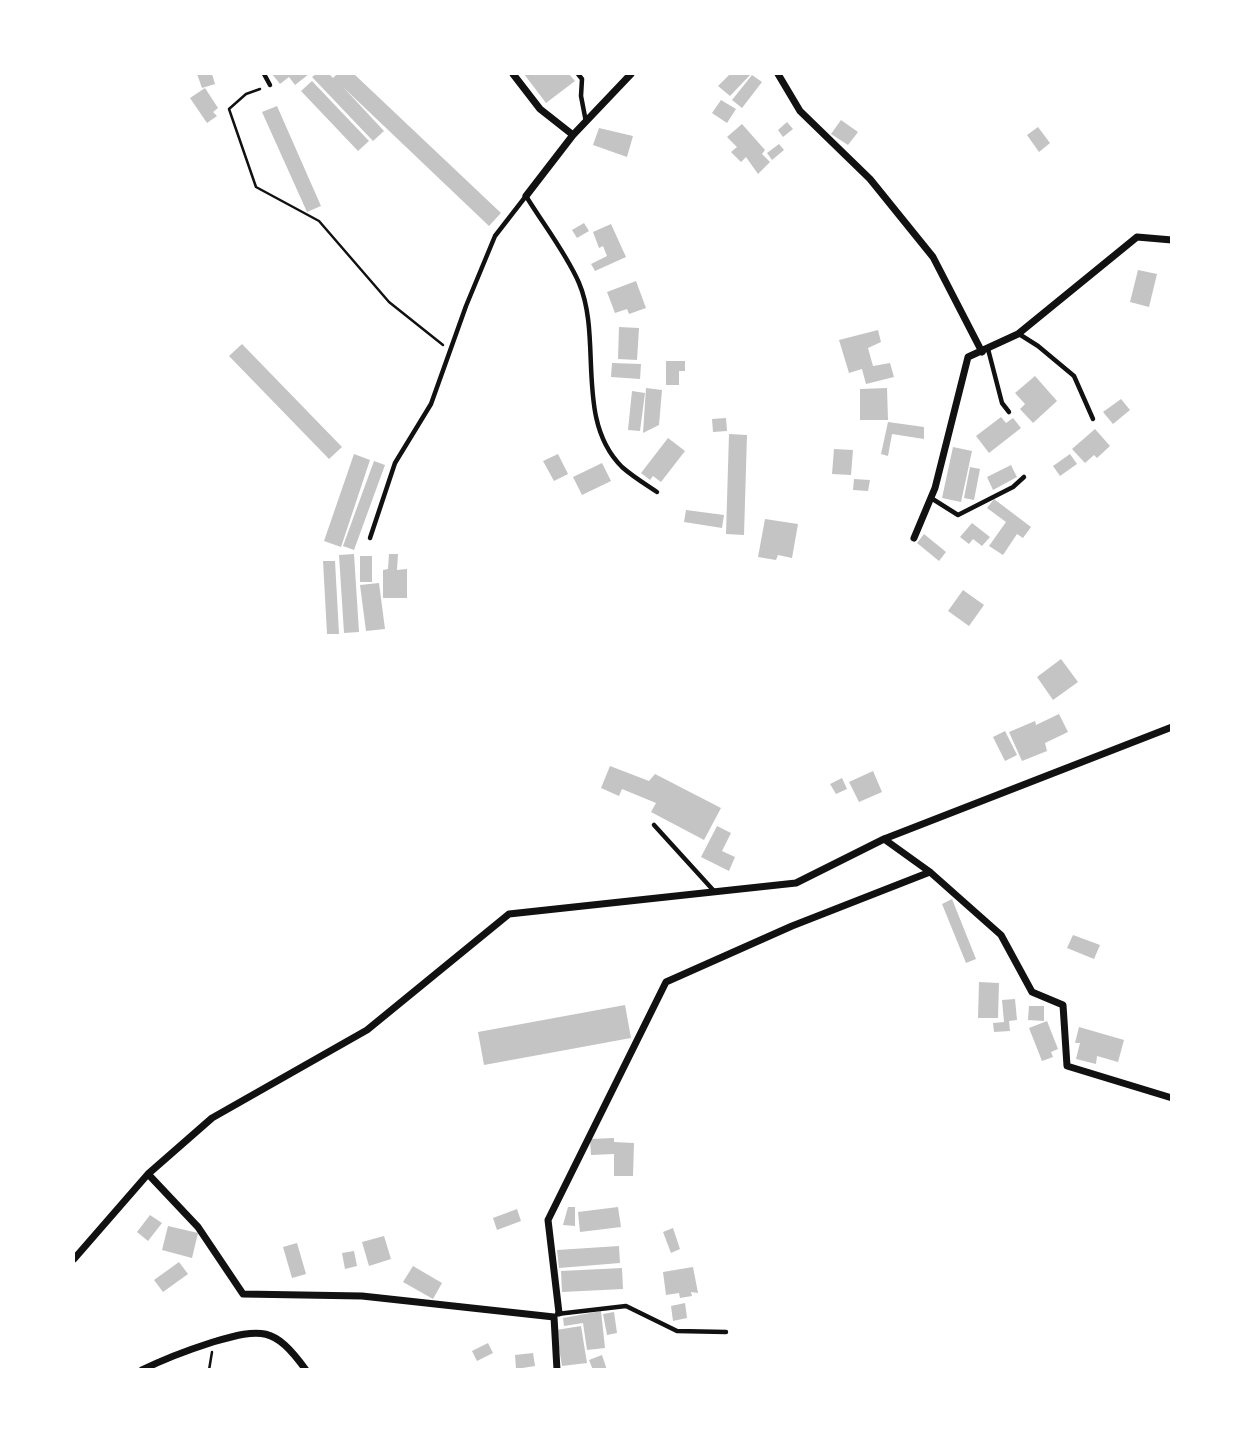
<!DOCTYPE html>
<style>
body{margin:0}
#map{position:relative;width:1245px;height:1443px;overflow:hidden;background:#fff;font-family:Karla,sans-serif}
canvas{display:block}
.frame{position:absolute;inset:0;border:75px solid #fff;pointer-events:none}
</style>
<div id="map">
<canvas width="1245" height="1443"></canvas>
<div class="frame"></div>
</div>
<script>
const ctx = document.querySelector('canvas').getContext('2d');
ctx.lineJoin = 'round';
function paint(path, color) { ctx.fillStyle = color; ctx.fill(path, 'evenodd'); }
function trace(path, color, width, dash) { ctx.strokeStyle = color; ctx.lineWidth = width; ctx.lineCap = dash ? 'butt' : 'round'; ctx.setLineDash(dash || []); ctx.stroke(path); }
const building = new Path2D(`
 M197 74H212L215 84 202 88Z
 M272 74H309L295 85 289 77 280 84Z
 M316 74H329L333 78 337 74H354L501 213 489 226 343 87 384 131 373 141 312 77Z
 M524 74H569L575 81 546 103Z
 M730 74H751L730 96 718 86Z
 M752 75 762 82 742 108 732 100Z
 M312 81 369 141 358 151 301 91Z
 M205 88 218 108 213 112 217 116 207 123 190 98Z
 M721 100 736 109 727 123 712 113Z
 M277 106 321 206 307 212 262 112Z
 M841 120 858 132 848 145 831 134Z
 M787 122 793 129 783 137 778 130Z
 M742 124 765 150 762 154 770 162 758 174 746 157 741 162 731 152 737 147 727 137Z
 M1038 127 1050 143 1039 152 1027 135Z
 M599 128 633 136 627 157 593 145Z
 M779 144 784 150 772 160 767 153Z
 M584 223 589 231 577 238 572 230Z
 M611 224 626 257 595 271 591 264 607 256 603 246 599 248 593 232Z
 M1138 270 1157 274 1149 307 1130 302Z
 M636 281 646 308 629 314 627 309 615 313 607 292Z
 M619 327 639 328 637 360 618 359Z
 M878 330 881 342 868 348 873 366 890 363 894 377 866 384 862 369 849 373 839 340Z
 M242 344 342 447 329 459 229 356Z
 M666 361H685V371H679V385H666Z
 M612 363 641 364 640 379 611 377Z
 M1035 376 1057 401 1033 423 1020 409 1025 404 1015 393Z
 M646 388 662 390 659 425 643 433Z
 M887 388 888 420H860V389Z
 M632 391 645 393 640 431 628 430Z
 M1121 399 1130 410 1113 424 1103 412Z
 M1001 417 1006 423 1013 418 1021 428 989 453 976 436Z
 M726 418 727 431 713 432 712 419Z
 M888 422 924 427V439L892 434 888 456 881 454Z
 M1095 429 1110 446 1097 458 1094 455 1085 463 1072 449Z
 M729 434 747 435 744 535 726 534Z
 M668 438 685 451 661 482 653 476 650 480 641 473Z
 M953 447 972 451 961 502 942 498Z
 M834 449 853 450 851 475 832 474Z
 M354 454 370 460 341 547 324 541Z
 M558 454 568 474 554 481 543 461Z
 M1070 454 1077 464 1060 476 1053 466Z
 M374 461 385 465 354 550 343 546Z
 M602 463 611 481 582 495 573 477Z
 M1011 465 1017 477 993 490 987 477Z
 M970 467 980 469 974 500 964 498Z
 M854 479 870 480 868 491 853 490Z
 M994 499 1031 527 1023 538 1017 534 1003 555 989 546 1006 522 987 508Z
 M686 510 724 515 722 528 684 522Z
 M765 519 798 524 792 558 778 555 776 560 758 557Z
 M972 523 990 537 982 546 973 539 969 544 960 537Z
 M924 534 946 552 939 561 917 543Z
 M354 554 359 632 344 633 339 555Z
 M389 554H398L397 570 407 569V598H383V570L388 569Z
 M360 556H372V582H360Z
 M323 561H335L339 634H327Z
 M379 583 385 629 366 631 360 585Z
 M963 590 984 605 969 626 948 611Z
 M1061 659 1078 682 1053 700 1037 677Z
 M1059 714 1068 732 1045 743 1047 751 1022 761 1009 732 1035 721 1036 725Z
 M1005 731 1017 755 1005 761 993 737Z
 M610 766 649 781 655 774 721 808 704 840 651 812 656 803 622 789 619 796 601 788Z
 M873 771 882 792 859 802 849 782Z
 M842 778 847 789 836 794 830 784Z
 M717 826 731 833 722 851 735 857 729 871 701 857Z
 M952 899 976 959 966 963 942 904Z
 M1073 935 1100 945 1094 959 1067 948Z
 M979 982 999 983 998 1018H978Z
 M1015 999 1017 1020 1009 1021 1010 1031 994 1032 993 1023 1004 1022 1002 1000Z
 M625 1005 631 1038 484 1065 478 1032Z
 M1029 1006H1044V1021L1028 1020Z
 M1047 1021 1058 1049 1051 1052 1053 1057 1042 1061 1029 1028Z
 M1079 1027 1124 1040 1118 1062 1097 1056 1096 1064 1076 1059 1080 1043H1075Z
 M614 1138V1142L634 1143 633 1176H614V1154L591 1155 590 1139Z
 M568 1207H575V1226L563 1225Z
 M618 1207 621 1227 580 1232 578 1212Z
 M517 1209 521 1221 497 1230 493 1218Z
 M150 1215 162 1223 148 1241 137 1232Z
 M168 1226 198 1233 192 1258 162 1250Z
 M673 1228 680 1249 671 1253 663 1232Z
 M384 1236 391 1259 369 1266 362 1242Z
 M297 1243 306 1274 292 1278 283 1247Z
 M619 1246 620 1263 559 1268 557 1250Z
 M354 1251 357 1266 345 1269 342 1253Z
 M179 1262 188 1274 163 1292 154 1280Z
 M413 1266 442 1283 433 1299 403 1282Z
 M693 1267 698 1293 691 1292 692 1296 680 1298 679 1293 666 1295 663 1272Z
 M622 1268 623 1289 562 1292 561 1271Z
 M685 1303 687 1318 673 1321 671 1306Z
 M601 1311 605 1348 587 1350 583 1323 564 1326 563 1318Z
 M614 1312 617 1333 607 1335 603 1314Z
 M581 1326 587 1363 562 1366 556 1330Z
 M488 1343 493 1353 477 1361 472 1351Z
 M533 1353 535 1366 516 1369 515 1355Z
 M602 1355 607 1370H593L589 1360Z`);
const path = new Path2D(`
 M260 89 246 94 229 109 256 187 319 221 389 302 443 345
 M209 1370 212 1352`);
const service = new Path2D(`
 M264 74 270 85
 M578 74 582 79 581 96 586 122
 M1019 334 1038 346 1074 376 1093 419
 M988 349 1002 403 1009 412
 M931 498 958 515 1013 487 1024 477
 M370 538 395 463 431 404 466 306 495 236 526 196C543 224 566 253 579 283 603 339 574 420 622 467 632 476 645 484 657 492
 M654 825 714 891
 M557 1314 626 1306 677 1331 726 1332`);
const minor = new Path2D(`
 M513 74 540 109 573 135
 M778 74 800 111 870 179 933 257 982 352
 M526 196 573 135 631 74
 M914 538 935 488 968 357 1018 334 1137 237 1172 240
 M884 839 930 872 1001 935 1032 992 1063 1005 1067 1066 1172 1098
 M148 1174 198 1227 243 1294 362 1296 554 1317 557 1370
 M74 1259 148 1174 212 1118 367 1030 509 914 796 883 884 839 1172 727
 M559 1313 548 1220 666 982 792 926 930 872
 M142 1370C166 1358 188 1350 213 1342 262 1328 274 1326 306 1370`);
paint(building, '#c4c4c4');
trace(path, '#111', 2.5);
trace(service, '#111', 4.5);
trace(minor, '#111', 7);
</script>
